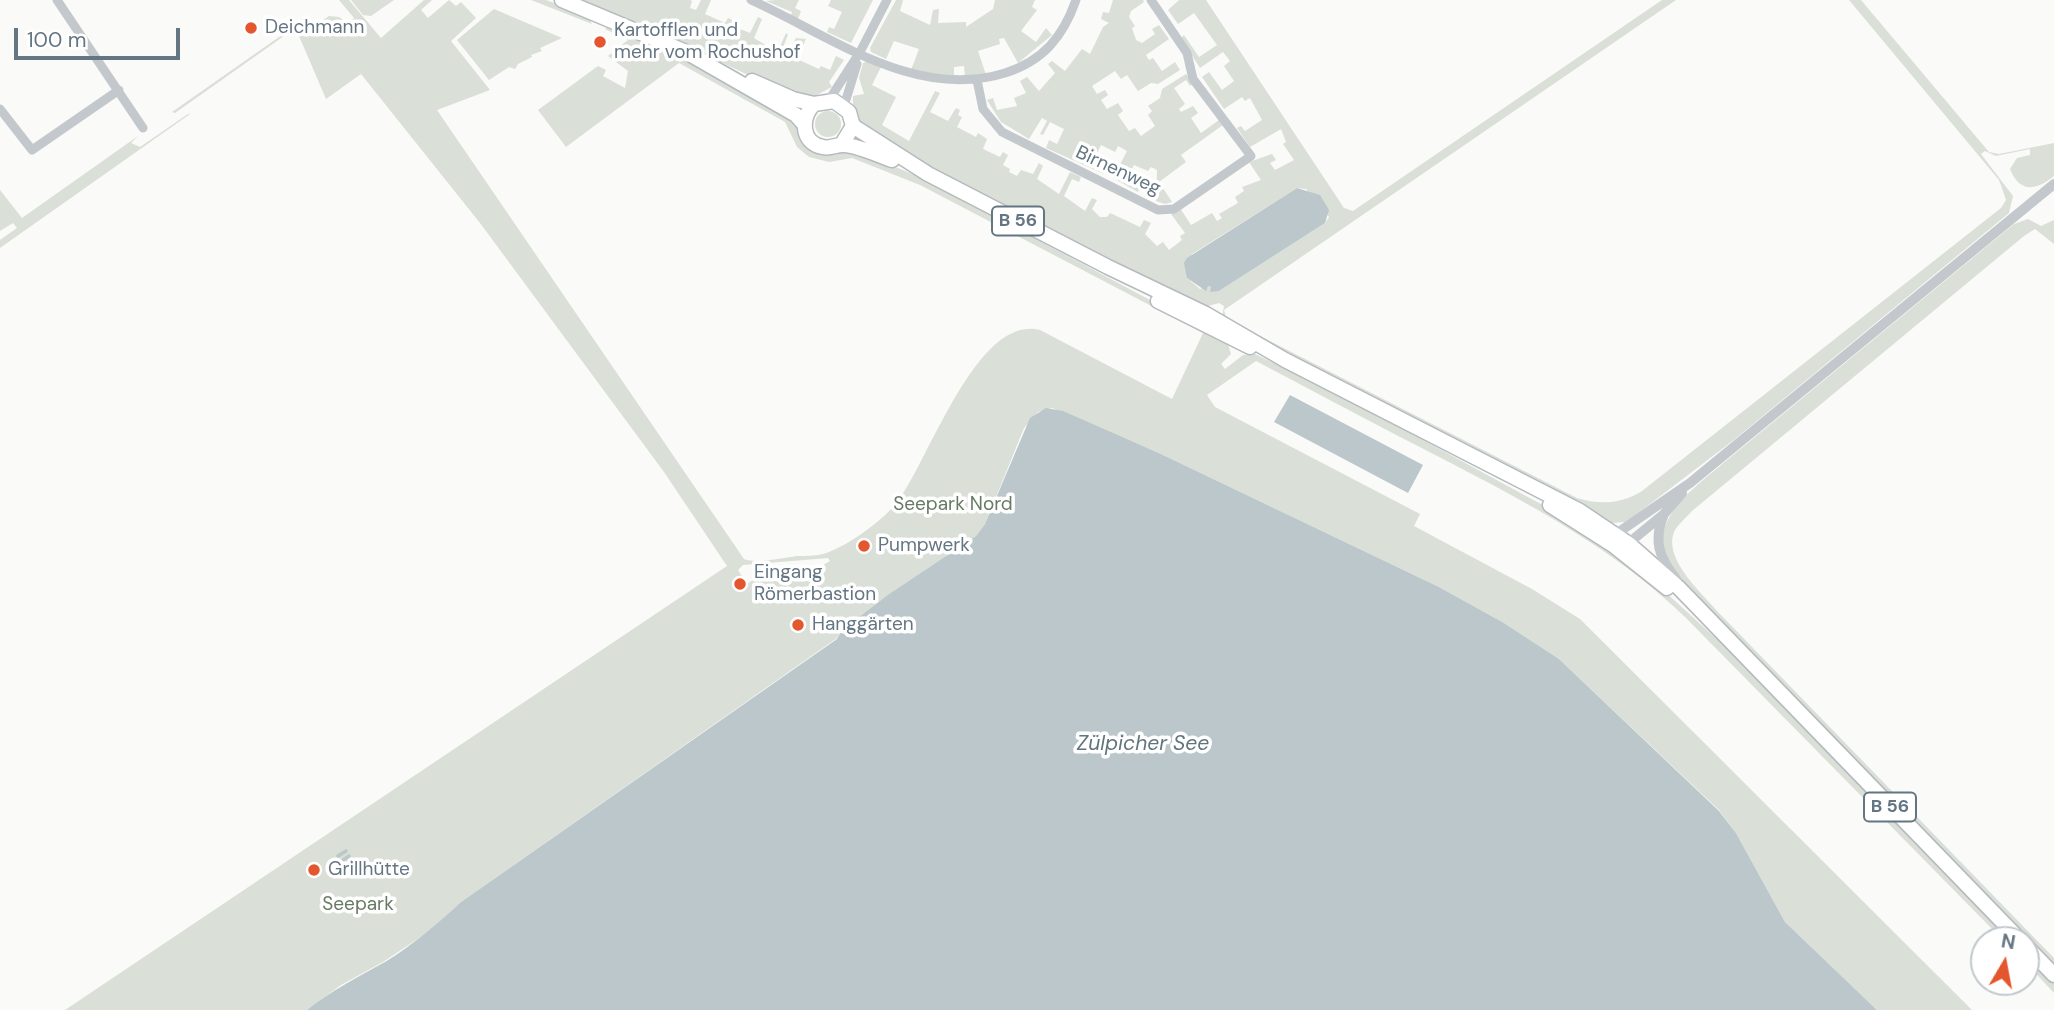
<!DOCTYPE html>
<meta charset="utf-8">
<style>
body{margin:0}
#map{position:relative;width:2054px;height:1010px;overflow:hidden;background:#fafaf8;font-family:"DM Sans",sans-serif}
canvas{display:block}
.north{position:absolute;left:1970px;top:926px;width:70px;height:70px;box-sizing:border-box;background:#fff;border:2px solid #c1c8cd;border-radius:50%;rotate:10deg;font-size:19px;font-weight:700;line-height:28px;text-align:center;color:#657683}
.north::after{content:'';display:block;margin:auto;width:24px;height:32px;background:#e4572e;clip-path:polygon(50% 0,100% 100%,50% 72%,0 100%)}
.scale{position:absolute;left:14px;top:28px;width:166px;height:32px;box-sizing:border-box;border:4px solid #657683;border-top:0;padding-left:9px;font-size:21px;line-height:24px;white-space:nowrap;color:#657683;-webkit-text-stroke:5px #fff;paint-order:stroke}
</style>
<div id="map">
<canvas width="2054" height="1010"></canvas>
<div class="north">N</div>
<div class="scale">100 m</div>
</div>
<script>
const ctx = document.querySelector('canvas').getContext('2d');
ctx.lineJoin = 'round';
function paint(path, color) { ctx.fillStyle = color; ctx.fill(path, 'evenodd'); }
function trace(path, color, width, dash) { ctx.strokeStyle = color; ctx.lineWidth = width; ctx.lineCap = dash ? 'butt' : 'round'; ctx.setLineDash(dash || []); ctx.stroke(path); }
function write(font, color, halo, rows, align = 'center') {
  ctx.font = font + ' "DM Sans",sans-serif'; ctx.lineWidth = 7; ctx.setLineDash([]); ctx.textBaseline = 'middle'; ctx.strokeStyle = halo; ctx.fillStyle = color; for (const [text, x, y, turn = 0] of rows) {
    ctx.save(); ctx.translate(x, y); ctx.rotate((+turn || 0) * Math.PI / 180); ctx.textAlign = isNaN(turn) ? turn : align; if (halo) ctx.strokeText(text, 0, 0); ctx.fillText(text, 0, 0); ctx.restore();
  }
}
const green = new Path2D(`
 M339 0H349L381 38 424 0H432L421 10 428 18 449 0 456 6 461 2 476 18 451 41 490 90 437 110 744 559C758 564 781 558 797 556 805 556 815 556 823 554 845 548 884 520 897 502 928 463 977 313 1040 330L1172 399 1203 333 920 185 852 158 829 162 809 157 797 147 785 122 679 63 566 147 538 110 598 66 606 70 603 76 625 88 628 71 608 56 628 40 605 29 608 26 688 59 796 123 801 136 891 165 924 179 1206 330 1205 333 1227 341 1231 354 1221 364 1225 369 1243 355 1255 354 1355 403 1550 509 1662 589 1720 642 2011 940H2003L1685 617C1614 549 1532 505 1445 460 1382 428 1319 394 1256 361L1207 395 1215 407 1420 514 1414 526 1532 589 1580 619 1972 1010H1877L1785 922 1736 833 1719 810 1559 659 1504 623 1439 587 1163 455 1052 408 1038 412 1024 428 985 524 976 536 889 594 842 630 837 638 461 902 428 932 383 962 341 985 307 1010H65L727 566 664 472 480 223 361 74 326 99 299 36 329 16 339 17 348 24 354 18ZM828 558 830 561 803 577 797 568 765 572 747 584 738 570 743 565Z
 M351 0H394L371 16 363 15Z
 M531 0H546L587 15 592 24Z
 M580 0H690L692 1 690 8 696 10 701 0H711L705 14 725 23 728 18 737 22 735 27 750 33 758 17 762 19 754 38 772 49H779L786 33 788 35 783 47 790 50 796 38 806 39 797 59 819 69 821 66 830 70 836 56 844 60 829 82 832 87 811 98 782 91 659 33Z
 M776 0H799L795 8 801 11 798 19 791 15 792 12 766 1Z
 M831 0H873L851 43 827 32 829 27 834 29 842 12 828 6Z
 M896 0H903L900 11 930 25 933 10 939 9 938 23 966 22V27L993 9 995 0H1035L1032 7 1037 10 1021 31 1036 42 1046 28 1052 35 1018 63 1004 38 999 39 1000 44 978 51 986 75 965 78 964 66 954 67V78L911 70 919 49 894 41 886 59 871 52 870 48Z
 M1113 0H1143L1144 2 1131 11 1129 17 1135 26 1132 28 1136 40 1142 43 1155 34 1152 29 1159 25 1169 39 1146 55 1149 60 1153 58 1162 71 1175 62 1180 70 1158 84 1151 83 1138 91 1127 75 1121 79 1115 71 1092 86 1097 94 1105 90 1108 95 1101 100 1107 109 1118 103 1123 111 1118 115 1129 131 1135 128 1141 136 1155 126 1148 115 1152 111 1148 106 1160 98 1162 89 1186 74 1194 83 1190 86 1186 80 1174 88 1185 104 1179 109 1181 112 1193 106 1198 113 1191 118 1201 133 1219 120 1223 125 1181 155 1186 162 1159 182 1172 202 1165 204 1156 201 1157 170 1151 167 1148 171 1134 165 1126 180 1140 187 1138 192 1113 178 1127 151 1118 146 1115 152 1101 145 1093 161 1106 168 1104 174 1046 148 1049 140 1057 144 1064 129 1050 122 1043 135 1040 134 1047 121 1042 118 1029 139 1001 122 987 100 993 98 997 110 1017 106 1014 98 1026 93 1020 81 1027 77 1039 91 1055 73 1048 64 1052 61 1065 71 1082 49 1090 54 1103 27 1109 23 1101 19 1103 12 1109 13Z
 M1179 0H1206L1344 208 1353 211 1662 0H1676L1224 310 1226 317 1262 337 1577 498C1599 505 1622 504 1642 491L2001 208 2006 200 1999 180 1849 0H1861L1989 152 1999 154 2054 143V176C2037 190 2020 194 2010 169L2017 158 2030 155V149L1996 156 1985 151 1981 154 2013 196 2009 213 1735 439 1633 517 1625 522 1612 523 1222 318 1224 306 1219 303 1201 308 888 147C868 134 851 123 853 96L864 94 859 78 863 63 867 61 881 67 872 85 896 97 882 125 909 141 935 91 940 93 930 112 948 121 956 108 960 110 958 115 962 117 957 127 976 137 978 133 987 139 983 149 1000 157 1003 152 1008 155 1003 165 1010 169 1009 172 1017 176 1021 170 1033 174 1039 163 1043 166 1037 179 1059 194 1070 172 1081 177 1079 182 1072 179 1064 196 1085 211 1092 198 1097 200 1092 209 1100 217H1107L1110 213 1140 227 1144 220 1151 223 1145 234 1157 246 1163 242 1169 250 1182 240 1180 236 1185 233 1171 214 1180 208 1191 225 1212 213 1217 221 1222 218 1219 214 1238 203 1235 197 1244 191 1242 187 1261 180 1249 162 1272 154 1276 160 1270 163 1275 170 1294 160 1283 144 1286 142 1281 129 1250 147 1237 128 1241 126 1245 131 1262 120 1250 98 1245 101 1242 97 1224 109 1202 77 1209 72 1222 90 1234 81 1224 66 1230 61 1223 52 1200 68 1181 38 1184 35 1199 57 1217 45 1194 13 1178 24 1168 10ZM1297 188 1306 189 1329 217 1325 223 1219 291 1208 286 1200 289 1187 278 1192 254Z
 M494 9 562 38 540 48 542 51 531 55 532 57 518 64 515 69 509 67 489 80 457 40Z
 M309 16 308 19 175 113 172 112Z
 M815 124a13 13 0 1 1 26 0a13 13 0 1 1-26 0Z
 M188 114H190L0 248V240L17 228 13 223 0 231V190L22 218 138 136 131 143 140 147Z
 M2028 219 2041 226 2054 220V244L2035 229 2024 236 1692 511C1686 518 1678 524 1674 532 1663 560 1704 595 1720 614L2054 958V966L1697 601C1687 588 1672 573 1666 557 1650 515 1700 484 1727 460L2014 224Z
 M2026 955 2054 983V993L2026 963Z`);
const water = new Path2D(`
 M1297 188 1320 195 1329 210 1325 223 1219 291 1210 292 1211 287 1208 286 1206 291 1187 278 1184 263 1187 258Z
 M1290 395 1423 465 1408 493 1274 422Z
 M1046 408 1063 411 1163 455 1439 587 1504 623 1559 659 1719 811 1736 833 1785 922 1877 1010H307C332 990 358 977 385 962 413 945 437 924 461 902L837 639 842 630 889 594 976 536 985 524 1030 418Z`);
const stream = new Path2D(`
 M338 856 346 851
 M342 861 349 856`);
const minor = new Path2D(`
 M57 0 143 128
 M751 0C831 36 915 101 1005 73 1043 61 1063 37 1076 0
 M977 80 983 109 1002 132 1158 210 1174 209 1251 156 1193 79 1187 53 1151 0
 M829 100 860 52 887 0
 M844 106 857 64
 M0 109 32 150 119 90`);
const tertiary = new Path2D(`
 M1664 514C1653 540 1659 558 1676 579
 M1614 540 1616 534 1690 483 2054 184
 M1625 546 1664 514 1682 493`);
const primary = new Path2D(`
 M562 0 686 52 796 115 804 124
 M752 81 793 99 814 104
 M853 126 928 174 1108 267 1206 314 1285 360 1580 511 1629 544 1679 588 2020 940
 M842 144 853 126 849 112 834 101 814 104C801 117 800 143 823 147 831 149 837 144 844 145 860 146 877 155 892 160
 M1158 301 1250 347
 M1550 505 1613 545 1667 588
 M2026 946 2054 975`);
const markers = [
 [251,28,7,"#e4572e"],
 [600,42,7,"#e4572e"],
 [864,546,7,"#e4572e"],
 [740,584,7,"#e4572e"],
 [798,625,7,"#e4572e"],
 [314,870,7,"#e4572e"]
];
const shields = [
 [1018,221,52],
 [1890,807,52]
];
const shieldNames = [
 ["B 56",1018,221],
 ["B 56",1890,807]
];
const poiNames = [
 ["Deichmann",265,28],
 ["Kartofflen und",614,31],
 ["mehr vom Rochushof",614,53],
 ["Pumpwerk",878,546],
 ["Eingang",754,573],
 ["Römerbastion",754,595],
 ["Hanggärten",812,625],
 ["Grillhütte",328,870]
];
const streetNames = [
 ["Birnenweg",1118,171,25]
];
const parkNames = [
 ["Seepark Nord",953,505],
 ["Seepark",358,905]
];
const waterNames = [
 ["Zülpicher See",1143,744]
];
paint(green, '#dadfd7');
paint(water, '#bbc7cb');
trace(stream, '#bbc7cb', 3.5);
trace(primary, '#b5babe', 17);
trace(minor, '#c3c8cc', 9);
trace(tertiary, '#c3c8cc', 10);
trace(primary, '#fff', 14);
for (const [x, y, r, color] of markers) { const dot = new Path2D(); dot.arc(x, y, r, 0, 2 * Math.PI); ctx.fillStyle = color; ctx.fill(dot); trace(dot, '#fff', 2.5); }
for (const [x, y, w] of shields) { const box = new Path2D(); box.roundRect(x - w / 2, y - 14.5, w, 29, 5); ctx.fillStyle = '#fff'; ctx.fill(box); trace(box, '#657683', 2); }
write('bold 18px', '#657683', null, shieldNames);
write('19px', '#657683', '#fff', poiNames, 'left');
write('19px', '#657683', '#fff', streetNames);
write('19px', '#687a64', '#fff', parkNames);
write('italic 21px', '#60757c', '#fff', waterNames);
</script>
